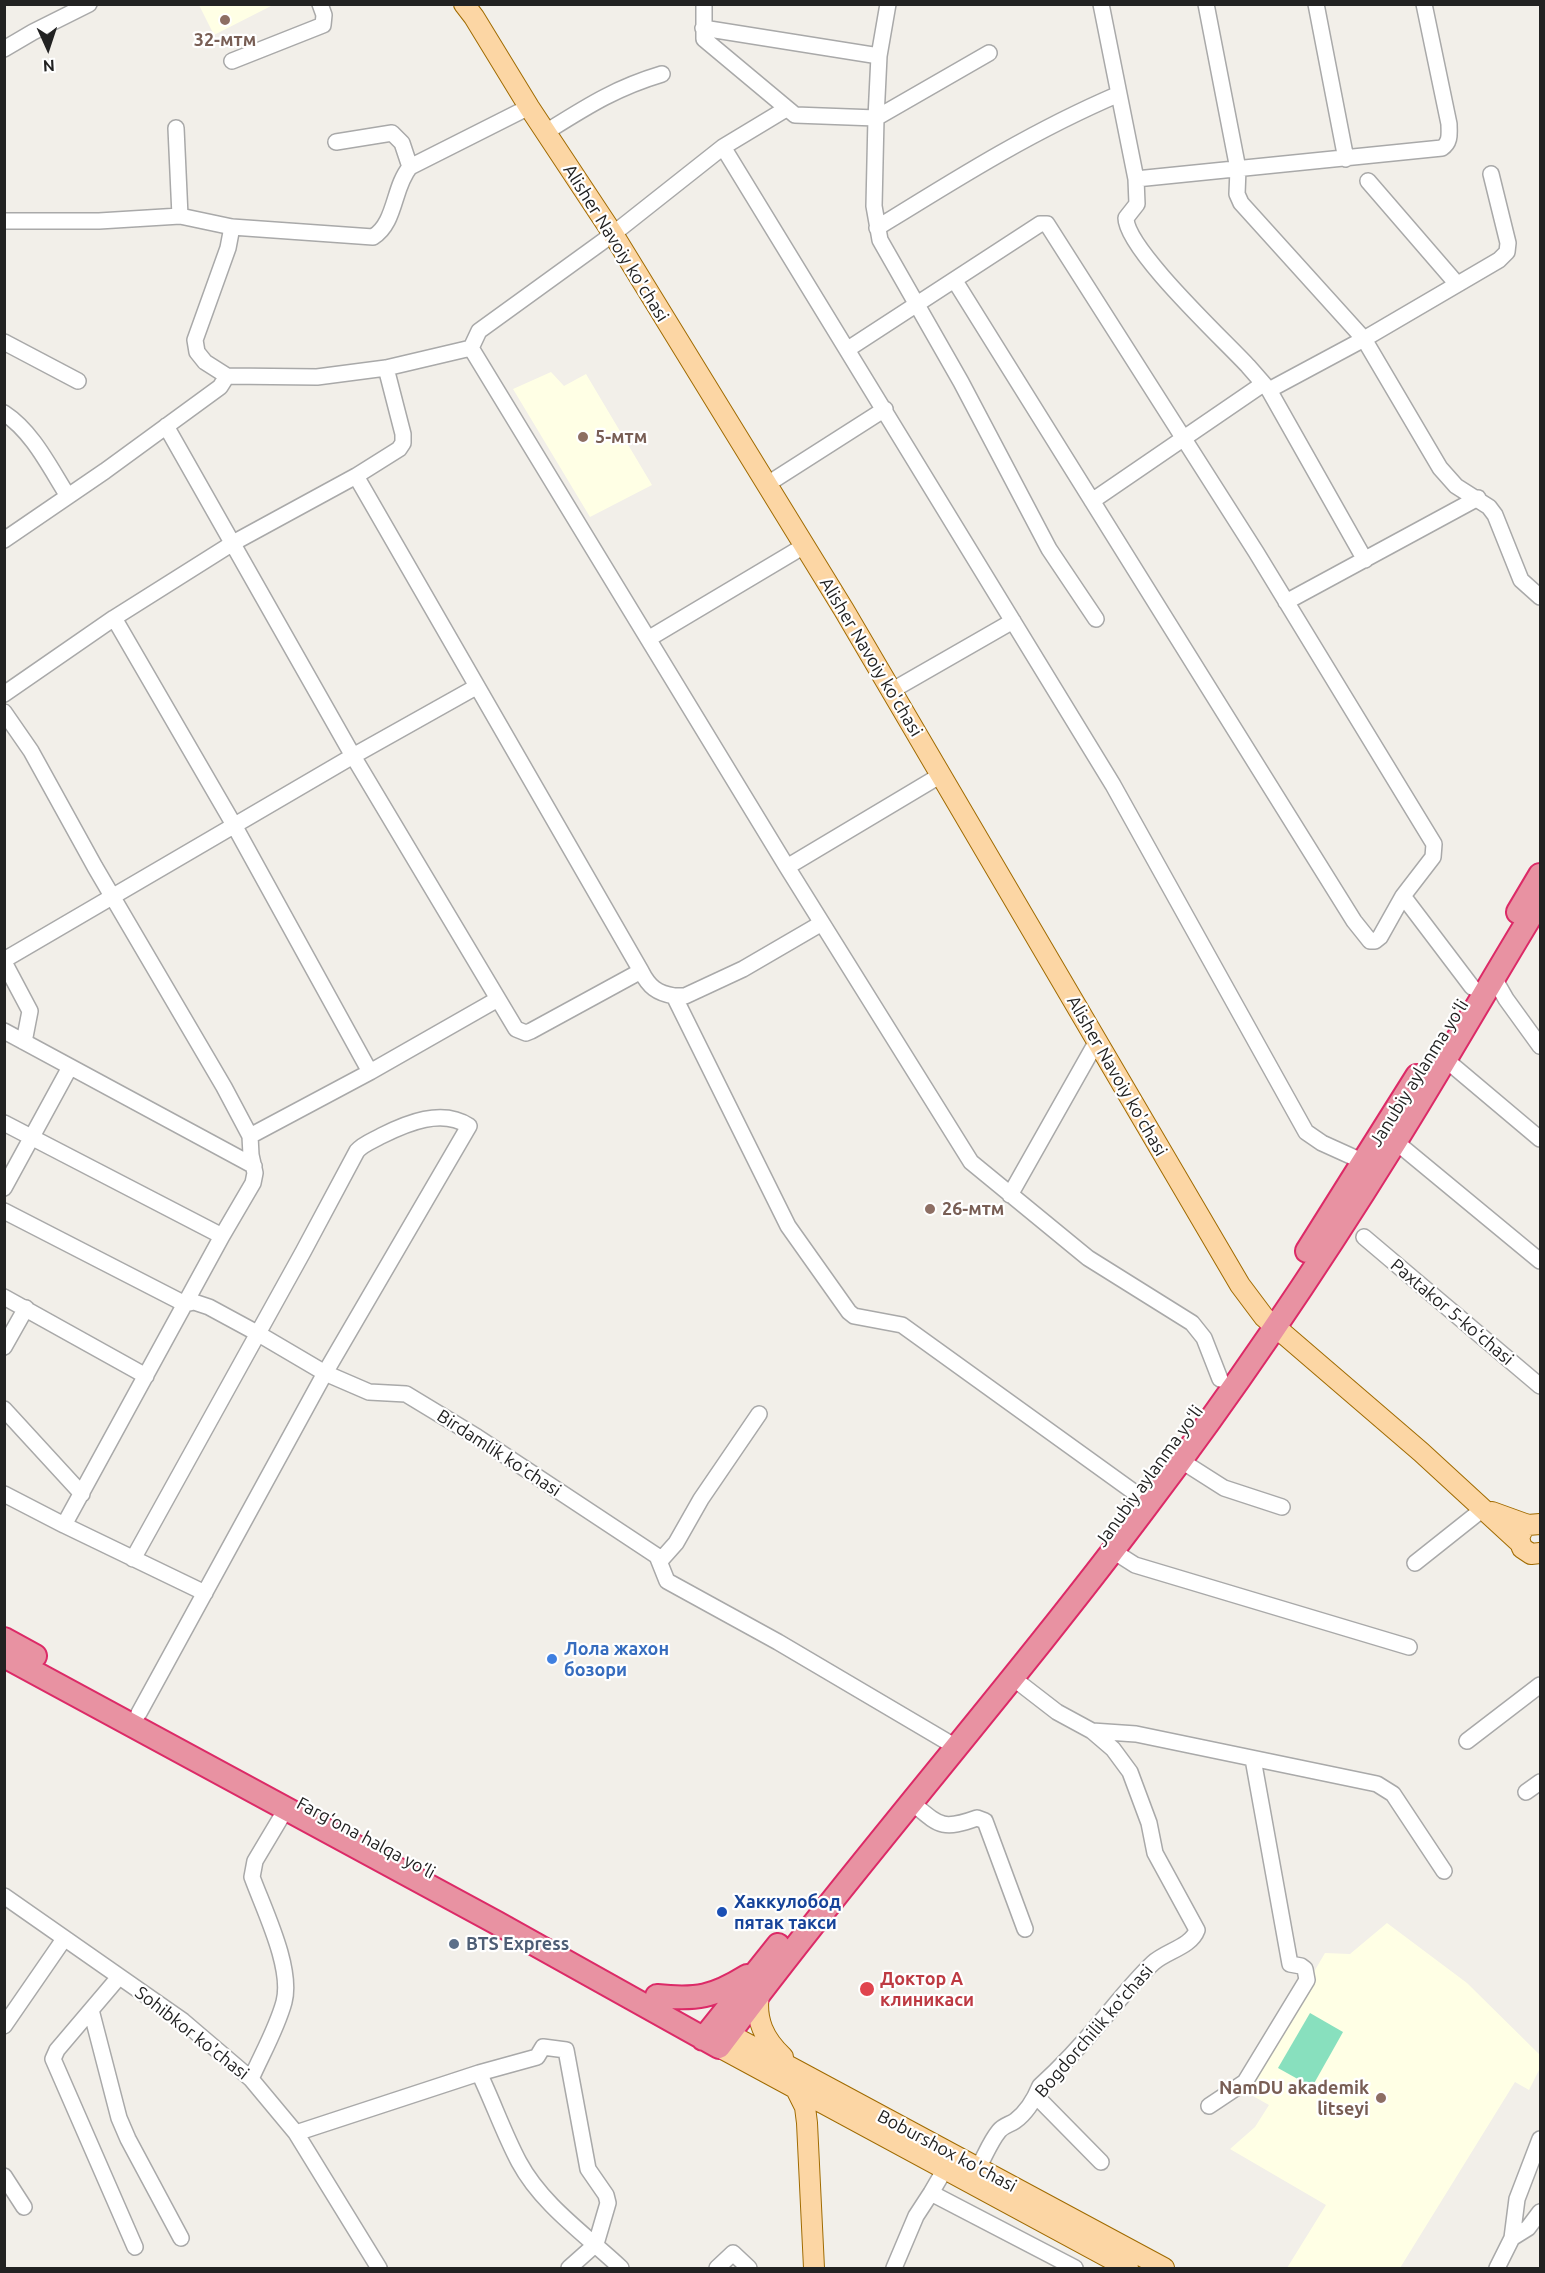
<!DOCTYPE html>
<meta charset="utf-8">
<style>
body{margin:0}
#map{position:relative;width:1545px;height:2273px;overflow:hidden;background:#f2efe9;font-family:Ubuntu,sans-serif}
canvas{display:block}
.frame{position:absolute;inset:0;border:6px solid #222;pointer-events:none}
.north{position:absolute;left:18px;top:18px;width:60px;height:60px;-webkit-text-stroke:4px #fff;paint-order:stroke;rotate:177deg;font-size:16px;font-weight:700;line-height:24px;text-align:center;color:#222}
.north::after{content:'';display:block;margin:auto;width:21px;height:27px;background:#222;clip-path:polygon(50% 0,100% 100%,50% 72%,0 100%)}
</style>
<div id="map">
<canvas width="1545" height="2273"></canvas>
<div class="frame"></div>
<div class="north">N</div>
</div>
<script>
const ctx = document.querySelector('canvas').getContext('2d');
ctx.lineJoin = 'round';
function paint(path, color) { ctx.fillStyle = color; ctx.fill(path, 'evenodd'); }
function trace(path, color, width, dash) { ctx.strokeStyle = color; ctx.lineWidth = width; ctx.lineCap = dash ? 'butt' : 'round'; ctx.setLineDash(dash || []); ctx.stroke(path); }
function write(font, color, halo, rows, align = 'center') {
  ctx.font = font + ' Ubuntu,sans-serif'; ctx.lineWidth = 4.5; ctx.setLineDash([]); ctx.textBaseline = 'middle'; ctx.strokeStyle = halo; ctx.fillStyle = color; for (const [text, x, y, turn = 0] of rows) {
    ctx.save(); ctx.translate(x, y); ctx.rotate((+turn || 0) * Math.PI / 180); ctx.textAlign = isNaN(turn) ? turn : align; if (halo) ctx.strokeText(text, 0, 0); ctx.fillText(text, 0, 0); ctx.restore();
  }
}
const education = new Path2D(`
 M199 5H273L214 35Z
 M551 372 564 386 586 374 652 485 590 517 513 389Z
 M1387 1923 1467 1983 1540 2055V2068L1529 2090 1515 2082 1400 2268H1287L1326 2205 1230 2149 1255 2127 1269 2105 1244 2091 1325 1953 1350 1954Z`);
const pitch = new Path2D(`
 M1310 2013 1343 2032 1312 2087 1278 2068Z`);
const minor = new Path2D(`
 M704 4V39L795 115 876 118 989 53
 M888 4 879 56 876 118 874 206 880 240 961 382 1049 549 1096 619
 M1101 4 1136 179 1442 148C1451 142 1449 133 1449 124L1424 4
 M1206 4 1238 169 1237 194 1241 203 1364 339 1440 468 1456 486 1489 507 1495 515 1521 580 1540 597
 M1316 4 1346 159
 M703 28 879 56
 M4 49 33 32 89 4
 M232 61 323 25 324 15 320 4
 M176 128 180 216
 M546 132C586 107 615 88 662 74
 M336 142 392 133 402 143 410 167
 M723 147 1113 785 1306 1132 1322 1143 1364 1162
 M1136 179 1137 204 1126 218C1126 249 1224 340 1248 366 1255 374 1262 382 1269 390L1365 560
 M1368 181 1457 284
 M4 221H99L180 216 232 227 373 237C396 223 393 187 410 167L529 107
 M232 227 228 248 195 340 197 352 205 362 227 376 317 377 386 368 471 348 479 331 613 234 723 147 786 109
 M877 228C956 179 1032 131 1119 94
 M955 281 1354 921 1370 941H1375L1380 937 1403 896
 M4 342 78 381
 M471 348 787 867 971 1162 1088 1258 1192 1323 1204 1338 1220 1379
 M848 349 1040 224H1047L1256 552 1434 844 1433 857 1403 896 1472 987
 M1269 390 1364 339 1499 260 1507 252 1508 243 1491 174
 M4 413C33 432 50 468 68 496
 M166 426 353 756 516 1029 526 1033 531 1031 641 971C649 987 657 993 674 996
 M356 476 399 449 403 443V434L386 368
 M766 485 885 409
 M1092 501 1263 384
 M4 540 105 471 220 387 227 376
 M1286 602 1478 498
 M114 618 234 825 370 1072
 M648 639 804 546
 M891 691 1013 621
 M4 694 114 618 233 543 356 476 641 971
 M4 712 31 751 95 867 224 1087 250 1136 251 1155 255 1173 253 1183 222 1236 64 1525
 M787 867 941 775
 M822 923 743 969 685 996H674L788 1226 849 1312 854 1316 902 1325 1138 1495
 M4 960 353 756 476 687
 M4 962 30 1011 24 1042
 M1494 978 1506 999 1540 1046
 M4 1031 254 1166
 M1445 1059 1540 1139
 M4 1123 222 1236
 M250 1136 370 1072 498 999
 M1396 1142 1540 1261
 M4 1188 70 1067
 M1010 1195 1097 1041
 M4 1211 185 1304 194 1302 209 1307 257 1333 325 1373 369 1392 406 1394 477 1437 657 1556 667 1581 778 1642 956 1747
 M1364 1237 1540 1386
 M4 1297 146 1376
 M4 1347 26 1308
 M4 1409 82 1494
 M1180 1460 1224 1488 1282 1507
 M4 1494 64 1525 205 1593
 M1113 1551 1135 1565 1409 1647
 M133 1559 303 1252 357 1151C363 1144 372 1141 381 1136 407 1123 442 1108 469 1126L325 1373 139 1713
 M660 1561 676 1543 701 1499 759 1414
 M1415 1563 1483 1509
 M1092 1731 1136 1734 1377 1784 1393 1794 1444 1871
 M1467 1741 1540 1685
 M1526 1792 1540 1782
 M911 1802C939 1825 941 1831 977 1818L985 1821 1025 1929
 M4 1896 183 2021 251 2079 296 2133 379 2268
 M119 1977 57 2050 53 2059 135 2247
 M91 2010 119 2118 128 2139 181 2238
 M4 2026 64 1939
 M479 2073C493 2102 504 2134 519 2162 542 2205 586 2235 621 2268
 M251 2079C262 2054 277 2028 284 2002 293 1968 264 1910 252 1877L255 1861 286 1809
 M1036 2096 1101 2162
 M1209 2106 1245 2082 1307 1980 1305 1969 1301 1966 1290 1964 1253 1759
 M296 2133 479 2073 537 2057 543 2047 566 2050 588 2169 606 2195 608 2203 596 2244 569 2268
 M978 2168C985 2156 990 2142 999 2131 1004 2125 1009 2125 1015 2121 1026 2113 1035 2098 1040 2086 1063 2065 1084 2042 1104 2018 1120 1999 1135 1980 1153 1963 1166 1951 1191 1947 1197 1930L1155 1853 1149 1823 1130 1772 1113 1749 1092 1731 1057 1712 1013 1678
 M4 2176 24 2207
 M931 2193 1075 2268
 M1512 2238 1528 2228 1540 2212
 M717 2268 733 2253 749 2268
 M894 2268 916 2216 931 2193 945 2169
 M1497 2268 1512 2238 1517 2199 1540 2139`);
const major = new Path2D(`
 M464 4 474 17 529 107 613 234 844 610 1240 1285 1264 1317 1421 1452 1520 1543
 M1492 1512 1528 1525 1540 1524
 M1522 1531 1519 1538 1522 1548 1531 1554 1540 1553
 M759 1994C755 2020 764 2039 783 2057
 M729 2034 1164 2268
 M719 2047 1128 2268
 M795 2087 805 2107 807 2123 814 2268`);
const highway = new Path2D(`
 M1518 912 1540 875
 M1307 1251 1417 1076
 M4 1639 35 1656
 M4 1656 497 1923 719 2047C856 1863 1008 1691 1146 1507 1234 1391 1317 1268 1394 1144 1444 1064 1491 981 1540 901
 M657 1996C697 2000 713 1997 747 1976
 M703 2039 778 1945`);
const markers = [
 [225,20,6,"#8d6e63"],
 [583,437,6,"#8d6e63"],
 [930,1209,6,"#8d6e63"],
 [552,1659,6,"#3f7fe0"],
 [722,1912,6,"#1a4fb4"],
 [454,1944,6,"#5c6f8a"],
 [867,1989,8,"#e0444e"],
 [1381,2098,6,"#8d6e63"]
];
const educationNames = [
 ["32-мтм",225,40,"center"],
 ["5-мтм",595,437],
 ["26-мтм",942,1209],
 ["NamDU akademik",1369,2088,"right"],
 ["litseyi",1369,2109,"right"]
];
const streetNames = [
 ["Alisher Navoiy ko'chasi",616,243,58],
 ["Alisher Navoiy ko'chasi",871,657,59],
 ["Janubiy aylanma yoʻli",1419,1073,-58],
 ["Alisher Navoiy ko'chasi",1117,1076,60],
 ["Paxtakor 5-koʻchasi",1452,1312,40],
 ["Birdamlik koʻchasi",499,1453,33],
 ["Janubiy aylanma yoʻli",1149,1476,-54],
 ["Farg‘ona halqa yo‘li",366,1838,28],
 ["Bogdorchilik koʻchasi",1094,2031,-49],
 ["Sohibkor ko'chasi",192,2033,38],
 ["Boburshox ko'chasi",947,2151,28]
];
const shopNames = [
 ["Лола жахон",564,1649],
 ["бозори",564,1670]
];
const transitNames = [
 ["Хаккулобод",734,1902],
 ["пятак такси",734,1923]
];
const serviceNames = [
 ["BTS Express",466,1944]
];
const healthNames = [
 ["Доктор А",880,1979],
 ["клиникаси",880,2000]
];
paint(education, '#ffffe5');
paint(pitch, '#88e0be');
trace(minor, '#a9a9a9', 18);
trace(major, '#a06b00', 22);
trace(highway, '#dc2a67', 26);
trace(minor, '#fff', 15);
trace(major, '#fcd6a4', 20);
trace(highway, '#e892a2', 22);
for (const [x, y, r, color] of markers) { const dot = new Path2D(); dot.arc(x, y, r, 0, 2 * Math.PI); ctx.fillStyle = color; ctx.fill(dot); trace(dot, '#fff', 2); }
write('bold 18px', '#785e54', '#fff', educationNames, 'left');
write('18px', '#222', '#fff', streetNames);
write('bold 18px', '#366cbe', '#fff', shopNames, 'left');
write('bold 18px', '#164399', '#fff', transitNames, 'left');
write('bold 18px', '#4e5e75', '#fff', serviceNames, 'left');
write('bold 18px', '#be3a42', '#fff', healthNames, 'left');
</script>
